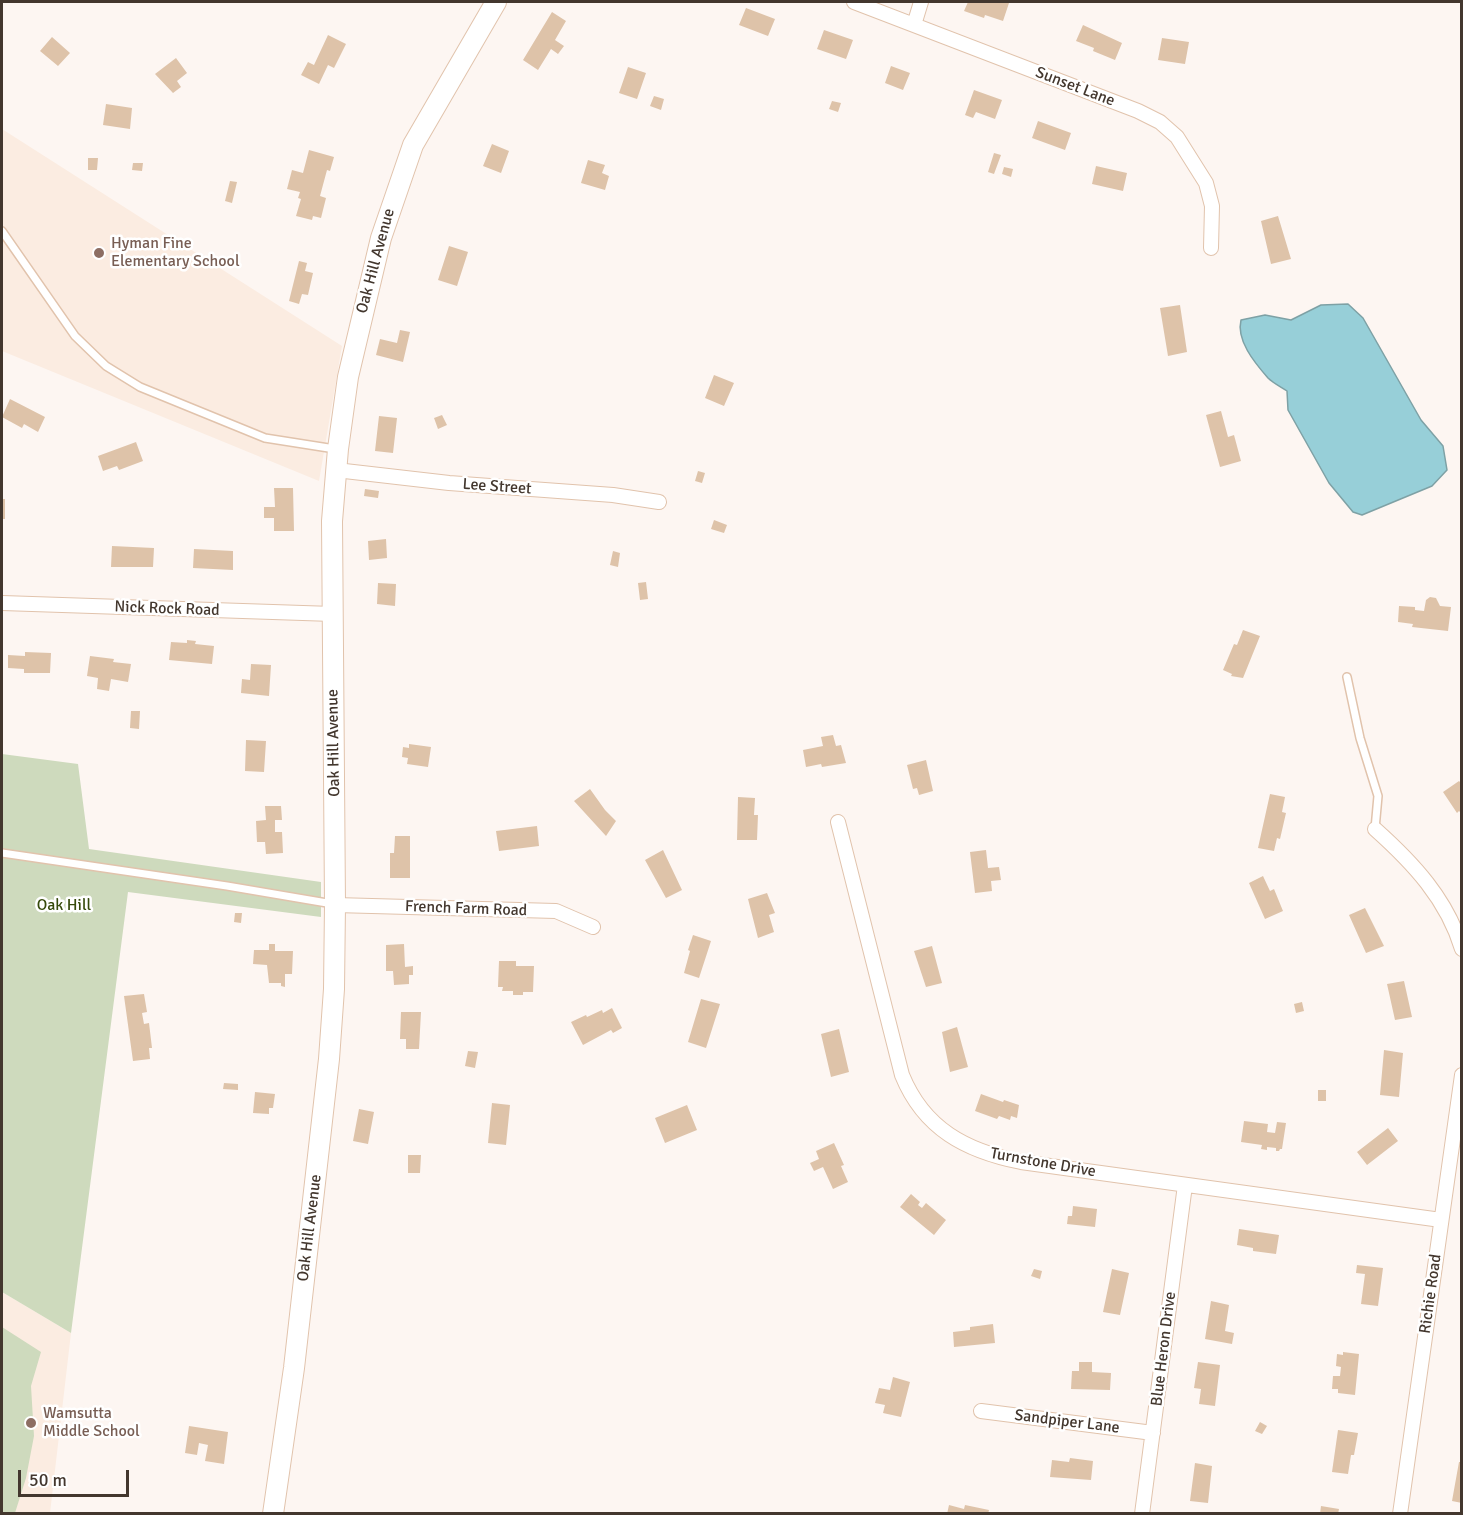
<!DOCTYPE html>
<style>
body{margin:0}
#map{position:relative;width:1463px;height:1515px;overflow:hidden;background:#fdf6f2;font-family:Signika,sans-serif}
canvas{display:block}
.frame{position:absolute;inset:0;border:3px solid #43372e;pointer-events:none}
.scale{position:absolute;left:18px;top:1470px;width:111px;height:27px;box-sizing:border-box;border:3px solid #43372e;border-top:0;padding-left:8px;font-size:18px;line-height:21px;white-space:nowrap;color:#43372e;-webkit-text-stroke:4px #fff;paint-order:stroke}
</style>
<div id="map">
<canvas width="1463" height="1515"></canvas>
<div class="frame"></div>
<div class="scale">50 m</div>
</div>
<script>
const ctx = document.querySelector('canvas').getContext('2d');
ctx.lineJoin = 'round';
function paint(path, color) { ctx.fillStyle = color; ctx.fill(path, 'evenodd'); }
function trace(path, color, width, dash) { ctx.strokeStyle = color; ctx.lineWidth = width; ctx.lineCap = dash ? 'butt' : 'round'; ctx.setLineDash(dash || []); ctx.stroke(path); }
function write(font, color, halo, rows, align = 'center') {
  ctx.font = font + ' Signika,sans-serif'; ctx.lineWidth = 5; ctx.setLineDash([]); ctx.textBaseline = 'middle'; ctx.strokeStyle = halo; ctx.fillStyle = color; for (const [text, x, y, turn = 0] of rows) {
    ctx.save(); ctx.translate(x, y); ctx.rotate((+turn || 0) * Math.PI / 180); ctx.textAlign = isNaN(turn) ? turn : align; if (halo) ctx.strokeText(text, 0, 0); ctx.fillText(text, 0, 0); ctx.restore();
  }
}
const built = new Path2D(`
 M2 129 342 346 319 481 2 351Z
 M2 1292 71 1333 50 1513 2 1514Z`);
const green = new Path2D(`
 M2 754 78 764 89 849 321 882V917L128 892 71 1333 2 1292Z
 M2 1327 41 1352 31 1386 34 1436 26 1478 15 1513H2Z`);
const water = new Path2D(`
 M1348 304 1363 318 1421 420 1443 446 1447 470 1432 486 1362 515 1353 512 1329 483 1288 410 1287 391C1281 387 1273 383 1268 378 1254 362 1236 340 1241 320L1265 315 1291 320 1321 305Z`);
const building = new Path2D(`
 M968 2H1004L1009 3 1003 21 985 15 984 18 964 11Z
 M746 8 775 19 768 36 739 25Z
 M552 12 566 21 555 40 564 46 558 54 551 49 538 70 523 60Z
 M1083 25 1122 43 1115 60 1093 51 1094 48 1076 41Z
 M824 30 853 40 846 59 817 49Z
 M328 35 346 44 334 68 328 65 319 84 301 75 308 62 314 65Z
 M52 37 70 53 58 66 40 51Z
 M1162 38 1189 42 1185 64 1158 60Z
 M176 58 187 73 177 81 181 87 173 93 155 74Z
 M891 66 910 73 903 90 885 83Z
 M628 67 646 73 637 99 619 93Z
 M974 90 1002 100 995 119 976 112 973 118 965 115Z
 M654 96 664 99 661 110 650 106Z
 M832 101 841 103 838 112 829 109Z
 M106 104 132 108 130 129 103 125Z
 M1038 121 1071 133 1065 150 1032 138Z
 M492 144 509 151 501 173 483 166Z
 M309 150 334 157 330 171 327 170 320 196 326 198 321 218 313 216 312 220 296 216 301 199 298 198 300 192 287 189 292 170 303 173Z
 M994 153 1001 155 994 174 988 172Z
 M88 158H98L97 170H88Z
 M588 160 605 165 602 173 609 176 605 190 581 183Z
 M133 163H143L142 171 132 170Z
 M1096 166 1127 173 1123 191 1092 184Z
 M1004 167 1013 169 1011 177 1002 174Z
 M230 181 237 182 232 203 225 201Z
 M1278 216 1291 259 1271 264 1261 221Z
 M449 246 468 252 457 286 438 280Z
 M299 261 307 263 305 271 313 273 308 295 302 294 299 304 289 301Z
 M1180 305 1187 352 1168 356 1160 308Z
 M400 330 410 332 403 362 376 355 380 339 397 343Z
 M714 375 734 383 724 406 705 398Z
 M10 399 45 417 38 432 24 424 22 428 2 417Z
 M1221 411 1228 437 1234 435 1241 461 1220 467 1206 415Z
 M442 415 447 425 438 429 434 418Z
 M379 416 397 418 393 453 375 451Z
 M136 442 143 461 119 470 117 466 103 471 98 456Z
 M698 471 705 473 702 483 695 481Z
 M274 488H293L294 531H274V518H264V507H275Z
 M365 489 379 491 378 498 364 496Z
 M2 499H5V519H2Z
 M714 520 727 525 724 533 711 529Z
 M386 539 387 558 369 560 368 541Z
 M112 546 154 548 153 567H111Z
 M194 549 233 551V570L193 568Z
 M613 551 620 553 618 567 610 565Z
 M646 582 648 599 640 600 638 583Z
 M378 583 396 584 395 606 377 604Z
 M1430 597 1436 598 1440 606 1451 607 1448 631 1412 627 1413 624 1398 622 1399 606 1415 607V610L1424 611 1426 600Z
 M1243 630 1260 636 1243 678 1231 676 1232 674 1223 670 1234 644 1237 645Z
 M187 640 196 641 195 644 214 646 212 664 169 660 171 642 187 643Z
 M25 652 51 653 50 673H24V669L8 668V655L25 656Z
 M90 656 114 659 113 662 131 664 128 682 111 679 109 691 97 689 98 678 87 676Z
 M251 664 271 665 269 696 241 693 242 679 250 680Z
 M131 711H140L139 729 130 728Z
 M833 735 836 746 841 745 846 763 822 767 821 764 806 767 803 750 823 746 821 737Z
 M246 740 266 741 264 772 245 771Z
 M409 744 431 747 428 767 407 764 408 758 402 757 403 747 409 748Z
 M926 760 933 791 919 795 917 788 913 789 907 765Z
 M1459 781 1462 784V814L1459 811 1457 813 1443 792Z
 M590 789 605 810 616 821 606 836 574 801Z
 M1270 794 1285 797 1282 812 1286 813 1280 839 1277 838 1274 851 1258 848Z
 M738 797 755 798 754 815H758L757 840H737Z
 M265 806H281L282 820H275V832H282L283 853 266 854 265 842H257L256 821 266 820Z
 M537 826 539 846 499 851 496 831Z
 M395 836H410V878H390V853H394Z
 M663 850 682 890 666 898 645 860Z
 M986 850 988 868 999 867 1001 880 991 881 992 891 975 893 970 852Z
 M1263 876 1270 891 1274 889 1283 911 1265 919 1249 883Z
 M767 893 775 913 769 915 774 932 758 938 748 899Z
 M1365 908 1384 946 1366 953 1349 915Z
 M235 913H242L241 923 234 922Z
 M693 935 711 941 699 978 684 973 690 951 688 950Z
 M269 944H275V951H293L292 974H285V987L281 986V983H269L267 965 253 964 254 950H269Z
 M404 944 405 967 413 966V975H409V984L394 985 393 971H386V945Z
 M932 946 942 983 926 987 914 951Z
 M499 961H516V966H534L533 992H523V995H513V991H502L503 987H498Z
 M1404 981 1412 1017 1395 1020 1387 984Z
 M144 994 147 1012 142 1013 144 1024 149 1023 152 1048H149L150 1059 133 1061 124 996Z
 M701 999 720 1004 706 1048 688 1042Z
 M1302 1002 1304 1011 1296 1013 1294 1004Z
 M612 1008 622 1028 613 1033 611 1030 583 1045 571 1022 586 1015 587 1017 602 1010 603 1013Z
 M401 1012H421L419 1049H406V1039H400Z
 M957 1027 968 1067 950 1072 942 1032Z
 M839 1029 849 1072 831 1077 821 1034Z
 M1384 1050 1403 1053 1399 1097 1380 1095Z
 M468 1051 478 1052 475 1068 465 1066Z
 M224 1083 238 1084V1090L223 1089Z
 M1318 1090H1326V1101H1318Z
 M255 1092 275 1094 273 1108H269V1114L253 1113Z
 M981 1094 1003 1102 1004 1100 1019 1105 1017 1118 1011 1116 1010 1120 999 1116 997 1119 975 1111Z
 M492 1103 510 1105 506 1145 488 1143Z
 M687 1105 697 1130 665 1143 655 1118Z
 M359 1109 374 1112 368 1144 353 1141Z
 M1244 1121 1268 1124 1267 1132 1275 1133 1277 1122 1286 1123 1282 1149H1280L1279 1151H1276V1148L1267 1147V1150L1261 1149 1262 1145 1241 1142Z
 M1388 1128 1398 1141 1367 1165 1357 1152Z
 M834 1143 844 1165 841 1166 848 1182 833 1189 823 1167 814 1171 810 1163 819 1159 816 1151Z
 M408 1155H421L420 1173H408Z
 M911 1194 920 1202 918 1205 922 1208 926 1203 946 1220 934 1235 900 1207Z
 M1073 1206 1097 1209 1095 1227 1067 1224 1068 1216H1072Z
 M1239 1229 1279 1235 1276 1254 1253 1251V1248L1237 1245Z
 M1357 1265 1383 1268 1378 1306 1361 1304 1365 1274 1356 1273Z
 M1034 1269 1042 1271 1040 1279 1031 1276Z
 M1112 1269 1129 1273 1120 1315 1103 1312Z
 M1211 1301 1229 1305 1225 1331 1234 1333 1232 1344 1205 1339Z
 M993 1324 995 1343 954 1347 953 1332 970 1330V1327Z
 M1343 1352 1359 1354 1355 1395 1338 1393V1389H1332L1333 1376H1340L1341 1367 1336 1366 1337 1354 1343 1355Z
 M1079 1362H1092V1372L1111 1373 1110 1390 1071 1389 1072 1371H1079Z
 M1198 1362 1220 1365 1215 1406 1199 1404 1201 1389 1194 1388Z
 M893 1377 910 1382 901 1417 883 1413 885 1405 875 1403 879 1388 890 1390Z
 M1260 1422 1267 1426 1262 1434 1255 1431Z
 M189 1426 228 1432 224 1464 205 1461 208 1445 199 1443 197 1455 185 1453Z
 M1338 1430 1358 1433 1354 1455H1351L1348 1474 1332 1472Z
 M1070 1458 1093 1461 1091 1480 1050 1477 1052 1460 1069 1462Z
 M1459 1462H1462V1503L1452 1501Z
 M1195 1463 1212 1466 1208 1503 1190 1501Z
 M949 1505 964 1509 965 1505 989 1510 988 1514H947Z
 M1321 1506 1339 1509 1338 1514H1320Z`);
const service = new Path2D(`
 M2 231 75 336 106 366 140 387 265 438 335 449
 M1347 677 1360 738 1378 796 1375 829
 M2 853 227 886 333 904`);
const minor = new Path2D(`
 M854 2 1138 111 1160 122 1177 137 1206 183 1212 206 1211 248
 M914 25 921 2
 M336 470 449 483 613 495 659 502
 M2 603 333 614
 M838 822 902 1075C924 1129 966 1151 1021 1162L1441 1220
 M1375 829C1413 863 1447 899 1462 949
 M335 905 556 911 593 927
 M981 1411 1153 1433
 M1142 1514 1185 1185
 M1400 1514 1462 1075`);
const secondary = new Path2D(`
 M273 1514 294 1368 329 1059 334 989 335 905 332 521 338 449 348 377 381 238 413 145 496 2`);
const markers = [
 [99,253,6,"#8d6e63"],
 [31,1423,6,"#8d6e63"]
];
const streetNames = [
 ["Sunset Lane",1075,87,21],
 ["Oak Hill Avenue",376,261,-75],
 ["Lee Street",497,487,4],
 ["Nick Rock Road",167,609,2],
 ["Oak Hill Avenue",334,743,-91],
 ["French Farm Road",466,909,2],
 ["Turnstone Drive",1043,1163,10],
 ["Oak Hill Avenue",310,1228,-83],
 ["Richie Road",1431,1294,-82],
 ["Blue Heron Drive",1164,1349,-83],
 ["Sandpiper Lane",1067,1422,7]
];
const educationNames = [
 ["Hyman Fine",111,244],
 ["Elementary School",111,262],
 ["Wamsutta",43,1414],
 ["Middle School",43,1432]
];
const parkNames = [
 ["Oak Hill",64,906]
];
paint(built, '#fbece1');
paint(green, '#cedabd');
paint(water, '#97cfd8');
trace(water, '#7ea1a5', 1.5);
paint(building, '#dec3a9');
trace(service, '#e1c3ac', 10);
trace(minor, '#e1c3ac', 16);
trace(secondary, '#e1c3ac', 22);
trace(service, '#fff', 7);
trace(minor, '#fff', 14);
trace(secondary, '#fff', 20);
for (const [x, y, r, color] of markers) { const dot = new Path2D(); dot.arc(x, y, r, 0, 2 * Math.PI); ctx.fillStyle = color; ctx.fill(dot); trace(dot, '#fff', 2); }
write('16px', '#43372e', '#fff', streetNames);
write('16px', '#785e54', '#fff', educationNames, 'left');
write('16px', '#364a0b', '#fff', parkNames);
</script>
